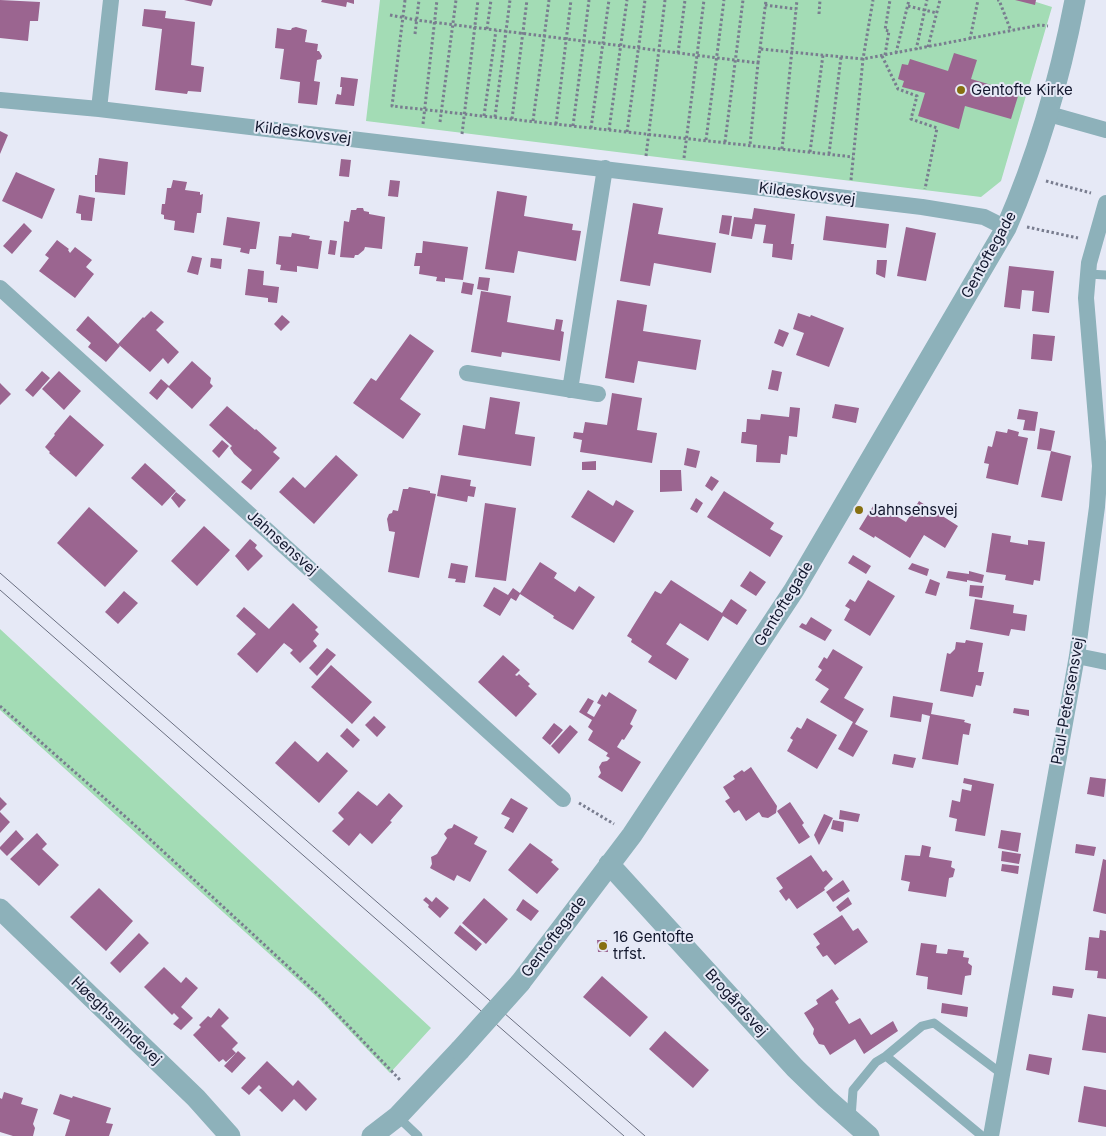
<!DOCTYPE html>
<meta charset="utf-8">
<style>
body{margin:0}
canvas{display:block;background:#e6e9f6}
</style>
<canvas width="1106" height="1136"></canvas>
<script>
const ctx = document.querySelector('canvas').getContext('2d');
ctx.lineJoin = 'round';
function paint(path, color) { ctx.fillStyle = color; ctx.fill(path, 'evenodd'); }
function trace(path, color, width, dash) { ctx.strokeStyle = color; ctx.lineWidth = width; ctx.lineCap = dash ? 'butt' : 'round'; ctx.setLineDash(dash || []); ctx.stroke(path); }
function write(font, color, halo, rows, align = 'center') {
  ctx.font = font + ' Inter,sans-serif'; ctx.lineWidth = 4; ctx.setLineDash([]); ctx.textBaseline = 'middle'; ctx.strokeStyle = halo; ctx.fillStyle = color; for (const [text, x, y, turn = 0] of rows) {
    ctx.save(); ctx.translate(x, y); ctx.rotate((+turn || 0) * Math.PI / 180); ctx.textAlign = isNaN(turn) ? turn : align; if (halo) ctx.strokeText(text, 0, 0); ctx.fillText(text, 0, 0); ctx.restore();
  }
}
const green = new Path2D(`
 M380 0H1033V1L1052 7 1001 181 981 197 366 121Z
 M0 629 431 1028 390 1073 319 999 0 710Z`);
const building = new Path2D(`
 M0 0 40 2 38 21H30L28 41 0 38Z
 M184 0H213L211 6Z
 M322 0H354V4L347 2 346 7 321 2Z
 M1015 0H1036L1035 5Z
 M144 9 166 11 165 18 195 22 191 65 204 67 201 92 188 91 187 94 155 90 162 29 142 26Z
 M296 27 307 30 305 42 318 44 317 51H319L322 56 321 59 317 60 314 81 320 82 317 105 298 103 300 82 280 79 284 49 275 48 277 28 288 30H291L292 28Z
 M954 53 977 60 971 79 1019 93 1011 119 965 106 959 129 918 116 925 93 902 87 904 81 898 79 902 64 908 65 910 59 948 71Z
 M341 77 358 79 354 106 335 104 337 94 341 95 342 87H340Z
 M0 131 8 135 0 154Z
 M99 158 128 162 125 195 95 192V175H97Z
 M341 159 351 160 349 177 339 176Z
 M16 172 55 189 42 219 2 201Z
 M173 180 187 182 185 190 200 192V195L203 194 201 213H197L194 233 174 230 175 221 164 219V215L161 214 162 204H165L167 188H171Z
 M390 180 400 181 398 197 388 196Z
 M497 191 527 196 524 216 573 224 572 230 581 231 576 261 518 251 514 273 485 269Z
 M79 195 95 198 92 221 81 220V214L76 213Z
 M633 203 663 208 658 234 716 243 711 273 654 263 650 286 620 281Z
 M357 208H363L364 211 369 212V214L385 217 382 249 365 247 364 250 358 255H355L354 258 340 257 344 221 349 222 351 210H356Z
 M754 208 795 214 791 244H794L792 260 772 257 773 244 763 243 766 225 755 224 752 239 731 236 734 217 752 219Z
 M722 215 732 216 729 235 719 233Z
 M826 216 889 224 886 248 823 240Z
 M227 217 260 222 256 249H250L249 254 240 252 241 248 223 245Z
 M24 223 32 231 12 254 3 246Z
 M906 227 936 233 926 281 897 276Z
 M292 233 310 236 309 239 322 241 318 269 297 266V272L280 270 281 265 276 264 279 236 291 237Z
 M57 240 69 249 68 250 70 253 75 247 92 260 86 267 94 274 75 298 39 271 49 258 45 255Z
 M330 240 337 241 335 255 328 254Z
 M423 241 468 247 463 280 445 278V282L436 281 437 277 419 274 420 266H414L416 253H422Z
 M192 256 202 258 198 275 187 272Z
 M211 258 222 259 221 269 210 267Z
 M877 260H887L885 278 876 274Z
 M1009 266 1054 271 1049 313 1032 311 1034 291 1022 290 1020 309 1004 307Z
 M248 269 264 271 263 285 279 287 277 303 268 302V298L245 295Z
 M479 277 490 278 488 291 477 289Z
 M463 282 474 284 472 295 461 293Z
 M481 291 511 296 507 322 554 330 556 319 563 320 561 331 564 332 560 361 502 352 501 357 471 352Z
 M617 300 647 305 643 331 701 340 696 370 638 361 634 383 605 378Z
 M151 311 164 322 156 330 179 352 168 364 163 358 150 372 118 344 143 317 144 318Z
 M798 313 810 317 811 315 844 328 829 367 796 355 804 333 793 329Z
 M282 315 290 322 281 331 274 324Z
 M88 316 120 346 106 362 88 347 91 343 76 330Z
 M779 329 789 333 783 347 774 343Z
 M410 334 434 351 400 399 421 414 403 439 353 403 371 378 376 381Z
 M1033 334 1055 336 1052 361 1031 359Z
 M192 361 211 378 210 383 213 386 192 409 168 387 157 400 149 393 161 379 169 386Z
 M772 370 782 372 778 391 768 389Z
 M42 371 50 378 33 397 25 390Z
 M59 371 81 391 64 410 42 389Z
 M0 383 11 394 0 405Z
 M612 393 642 398 637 430 657 433 652 463 580 452 582 440 573 438 574 432 583 433 585 422 607 425Z
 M490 397 520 402 515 434 535 437 531 466 458 455 463 425 485 429Z
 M835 404 859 408 856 423 832 418Z
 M227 406 255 430 256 429 277 448 273 452 280 458 251 490 241 482 252 470 234 454 230 448 232 446 209 425Z
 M790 407 800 408 797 437 789 436 787 455 781 454 780 463 756 462 757 445 741 443 742 432H746L747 419 760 420 761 414 789 417Z
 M1019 409 1038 412 1035 431 1023 430 1025 420 1017 419Z
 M70 415 104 445 76 477 49 453 50 452 45 447 55 435 54 434Z
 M1040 428 1055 431 1051 451 1037 449Z
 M1008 429 1019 432 1018 436 1028 438 1018 485 986 478 989 464 984 463 988 446 992 447 996 431 1007 433Z
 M222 440 229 446 219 458 212 451Z
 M687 448 700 451 696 468 684 465Z
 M1051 451 1071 456 1062 501 1041 497Z
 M336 455 358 475 314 524 279 492 293 477 305 488Z
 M596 461V470H582V462Z
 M145 463 176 491 162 506 131 478Z
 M660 470H681L682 491 660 492Z
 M441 475 471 480 470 486 476 487 474 497 468 496 467 502 437 496Z
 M711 476 719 481 712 491 705 486Z
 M409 487 430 491V493L436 494 419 578 388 572 395 532 389 531 387 519 389 514 392 513 393 510 398 511 403 489H408Z
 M588 490 613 506 616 500 634 511 614 543 571 517Z
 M724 491 774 523 770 529 783 536 770 557 707 517Z
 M176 492 186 500 179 508 171 498Z
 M696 498 703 503 697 513 690 509Z
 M919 501 958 526 945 548 924 535 910 558 875 536 874 538 859 529 875 503 906 522Z
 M485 503 516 508 506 581 475 577Z
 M89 507 138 551 105 587 57 543Z
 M204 526 230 550 197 586 171 561Z
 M992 533 1011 536 1010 542 1028 545V540L1045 542 1040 581 1034 580 1033 585 1005 580 1006 575 986 572Z
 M250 539 257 545 255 548 263 556 248 571 235 556Z
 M853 555 871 566 866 574 848 563Z
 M540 562 557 573 554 578 575 592 579 586 595 597 573 630 553 618 554 616 520 594 516 601 511 598 500 616 483 606 494 587 508 595 513 588 520 593Z
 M451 563 468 566 465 583 455 582 456 579 448 578Z
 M912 563 929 569 927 576 908 569Z
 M750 571 766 582 756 596 740 586Z
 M948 571 969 574V571L984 575 982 583 967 580V582L946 578Z
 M930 579 940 583 936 596 925 593Z
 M671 580 722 613 731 599 747 610 737 625 723 616 708 641 680 623 666 644 689 659 676 680 648 662 652 656 631 642 632 639 627 636 655 591 661 594Z
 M868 580 895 596 870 636 844 620 850 609 845 606 850 599 855 602Z
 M970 585 984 586 982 598 969 596Z
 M124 591 138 603 118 624 105 612Z
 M975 599 1014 605 1013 613 1027 615 1025 631 1011 629 1009 636 970 629Z
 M293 603 318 627 315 630 319 634 313 641 317 646 300 663 290 653 293 650 284 643 257 673 237 654 256 634 236 616 244 607 269 629Z
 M811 617 832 630 825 641 799 627 802 623 806 625Z
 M966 640 983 643 978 672H984L981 686 976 685 973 697 940 691 947 653 950 654 955 649 956 642 965 643Z
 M327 648 336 655 317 676 309 668Z
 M833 649 863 667 844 698 864 709 855 724 868 731 853 757 838 749 853 722 820 702 829 689 815 680 822 670 818 667 824 657 827 659Z
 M503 655 520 670 515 675 517 676 519 674 530 684 528 686 537 694 516 717 478 682Z
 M331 665 372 702 352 724 311 687Z
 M609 692 637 710 630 724 633 726 624 740 622 739 617 747 641 762 622 792 598 777 601 773 599 767 602 762 607 761 610 758 606 756 608 753 588 740 593 731 588 727 592 720 579 712 588 698 594 701 587 713 594 717 601 705 597 703 602 694 606 697Z
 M893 696 933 703 931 714 965 720 964 722 971 724 969 735 963 734 958 765 922 759 930 716 922 714 921 722 890 717Z
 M1014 708 1029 710V716L1013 713Z
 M374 716 386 727 377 737 365 725Z
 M807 718 837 735 817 769 787 751 793 740 790 738 797 727 801 729Z
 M554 723 563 730 550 745 542 738Z
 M570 725 578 732 559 754 551 746Z
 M347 728 360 740 353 748 340 736Z
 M295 741 318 762 327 752 348 771 319 803 275 763Z
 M894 754 916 758 913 768 892 764Z
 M751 767 777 806 776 813 768 818 762 817 759 812 746 821 739 810 734 813 725 801 730 798 723 787 735 779 733 776 742 770 744 772Z
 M1090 777 1106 779 1104 797 1087 794Z
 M964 778 994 784 985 836 955 831 957 819 949 817 952 800 960 802 962 789 971 791 972 785 963 783Z
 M358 791 377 806 389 793 403 806 390 821 392 822 372 844 360 833 349 846 332 831 344 819 338 813Z
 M0 797 7 804 0 811Z
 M511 798 528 808 513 833 504 828 510 818 501 814Z
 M790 802 804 823 802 825 810 837 799 844 777 811Z
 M840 810 860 814 858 822 839 819Z
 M0 812 10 822 0 833Z
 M824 814 833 818 819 845 814 835Z
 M833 820 844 822 843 832 831 829Z
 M454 824 478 837 474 844 487 851 470 882 457 875 454 881 430 868 432 864 431 857 437 854 447 838 444 834 448 829 452 828Z
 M16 830 24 839 7 856 0 849V847Z
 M1001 830 1021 833 1018 852 998 848Z
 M37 833 47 844 42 849 59 865 39 886 10 859Z
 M530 843 553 860 551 862 559 869 537 894 508 870Z
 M1076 844 1096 847 1094 856 1075 853Z
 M922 845 931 847 929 857 952 861 951 867 955 869 953 877 949 878 946 897 908 891 910 882 901 880 905 855 920 856Z
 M1002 851 1021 854 1019 864 1001 861Z
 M811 855 823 872 826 870 833 879 824 888 825 890 797 909 789 898 786 901 779 891 783 888 776 878Z
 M1103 859 1106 860V914L1093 911Z
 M1002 864 1019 866 1018 874 1001 871Z
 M843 880 850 891 833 902 826 892Z
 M99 888 133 921 106 951 70 917Z
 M426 897 432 902 436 897 449 908 440 918 428 907 429 905 423 900Z
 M848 897 852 904 840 912 836 907Z
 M484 898 508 919 486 944 462 923Z
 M523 899 539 911 531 921 516 910Z
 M842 915 853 931 858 928 868 942 835 965 827 955 823 957 816 947 820 944 813 934Z
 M460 925 482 944 476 951 454 933Z
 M1100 930 1106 931V979L1097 978 1098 971 1085 970 1089 937 1099 938Z
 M139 933 149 943 120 973 110 963Z
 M597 940H607L608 952H598Z
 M921 943 937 945 936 953 947 954 948 949 964 951 963 957 969 958 968 963 972 966 971 975 965 976 962 995 927 989 928 977 916 975Z
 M164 967 181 983 186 977 198 988 181 1007 193 1018 181 1030 173 1024 179 1018 174 1013 172 1015 144 987Z
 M602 976 648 1017 630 1037 583 997Z
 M1053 986 1074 989 1072 998 1052 995Z
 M832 989 839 999 835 1002 849 1024 860 1018 871 1035 893 1021 898 1031 864 1054 855 1039 830 1055 824 1045 819 1044 813 1034 814 1029 804 1013 818 1004 816 1000Z
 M942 1003 968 1007 967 1017 941 1013Z
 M219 1008 229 1018 221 1026 238 1043 232 1049 236 1053 226 1062 223 1059 219 1062 193 1035 201 1027 199 1025 208 1016 211 1018Z
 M1088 1014 1106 1017V1053L1082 1050Z
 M665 1031 709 1070 693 1088 649 1049Z
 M238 1051 246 1058 232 1073 224 1066Z
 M1029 1054 1052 1058 1049 1075 1026 1070Z
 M267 1061 293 1086 298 1080 317 1099 306 1111 294 1099 282 1112 259 1090 262 1088 259 1085 249 1095 241 1088Z
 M1084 1086 1106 1090V1127L1078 1122Z
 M4 1092 23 1098 21 1104 38 1109 33 1124 35 1128 33 1136H13L0 1132V1098L2 1099Z
 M60 1094 72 1098 73 1096 111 1108 106 1123 113 1124 109 1136H65L70 1120 53 1114Z`);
const path = new Path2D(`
 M405 0 392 106 853 157
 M997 0H999L1011 31
 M765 5 796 9
 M908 6 937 13
 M819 14 820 0
 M390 15 416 20 758 63 750 145
 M487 29 491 0
 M415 34 419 0
 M970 39 978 0
 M928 47 940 0
 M760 49 766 0
 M916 50 927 0
 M678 53 685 0
 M896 53 909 0
 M885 55 889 31 885 30 890 0
 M882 56 898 89 917 96 911 119 937 128 925 189
 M758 63 760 49 863 59 1040 25 1048 26
 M484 116 496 30
 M495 117 510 0
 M512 119 527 0
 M533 121 549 0
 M440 122 456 0
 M423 124 437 0
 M556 124 571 0
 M573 126 589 0
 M591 128 609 0
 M609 130 627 0
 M627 132 645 0
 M462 134 478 0
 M706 140 724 0
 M725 142 743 0
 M782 149 797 0
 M810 152 823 55
 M829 154 841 57
 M646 156 665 0
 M684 158 704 0
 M851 180 863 59 873 0
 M1046 181 1091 193
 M1027 227 1078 238
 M0 706 128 819 321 997 401 1081
 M579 803 614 824`);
const service = new Path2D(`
 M1088 274 1106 275
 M886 1056 922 1026 934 1023 1002 1074
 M398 1117 418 1136
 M851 1118 853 1090 876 1062 886 1056 982 1136`);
const minor = new Path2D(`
 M0 100 99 109 922 207 984 217 1006 228
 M99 109 111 0
 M1049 114 1106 130
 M0 288 563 799
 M467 373 598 394
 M570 390 605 168
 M1077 656 1106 662
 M991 1136 1077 656 1097 507 1100 466 1086 298 1089 263 1106 203`);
const tertiary = new Path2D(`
 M609 864 795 1068 826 1098 869 1136
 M0 909 196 1098 230 1136
 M520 983 632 835 794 590 1006 228C1038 155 1060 78 1075 0
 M372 1136 398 1116 460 1050`);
const tram = new Path2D(`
 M0 573 645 1136
 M0 590 624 1136`);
const tertiaryBridge = new Path2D(`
 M460 1050 520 983`);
const markers = [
 [961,90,5,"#877011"],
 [859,510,5,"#877011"],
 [603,946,5,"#877011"]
];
const poiNames = [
 ["Gentofte Kirke",971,90],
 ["Jahnsensvej",869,510],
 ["16 Gentofte",613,937],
 ["trfst.",613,954]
];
const streetNames = [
 ["Kildeskovsvej",303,133,7],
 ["Kildeskovsvej",807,194,7],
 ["Gentoftegade",989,255,-61],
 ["Jahnsensvej",282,543,42],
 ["Gentoftegade",784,604,-58],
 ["Paul-Petersensvej",1068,701,-80],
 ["Gentoftegade",554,937,-53],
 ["Brogårdsvej",736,1003,48],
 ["Høeghsmindevej",116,1021,44]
];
paint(green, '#a3dcb5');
paint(building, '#9b6590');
trace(path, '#797d8f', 3, [2.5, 2.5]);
trace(service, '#8db1ba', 9);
trace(minor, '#8db1ba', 16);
trace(tertiary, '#8db1ba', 21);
trace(tram, '#6a6f81', 1);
trace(tertiaryBridge, '#8db1ba', 21);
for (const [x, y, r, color] of markers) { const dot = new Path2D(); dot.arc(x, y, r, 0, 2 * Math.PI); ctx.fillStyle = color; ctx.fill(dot); trace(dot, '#e6e9f6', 2); }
write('15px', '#12172d', '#e6e9f6', poiNames, 'left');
write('15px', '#12172d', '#e6e9f6', streetNames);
</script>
